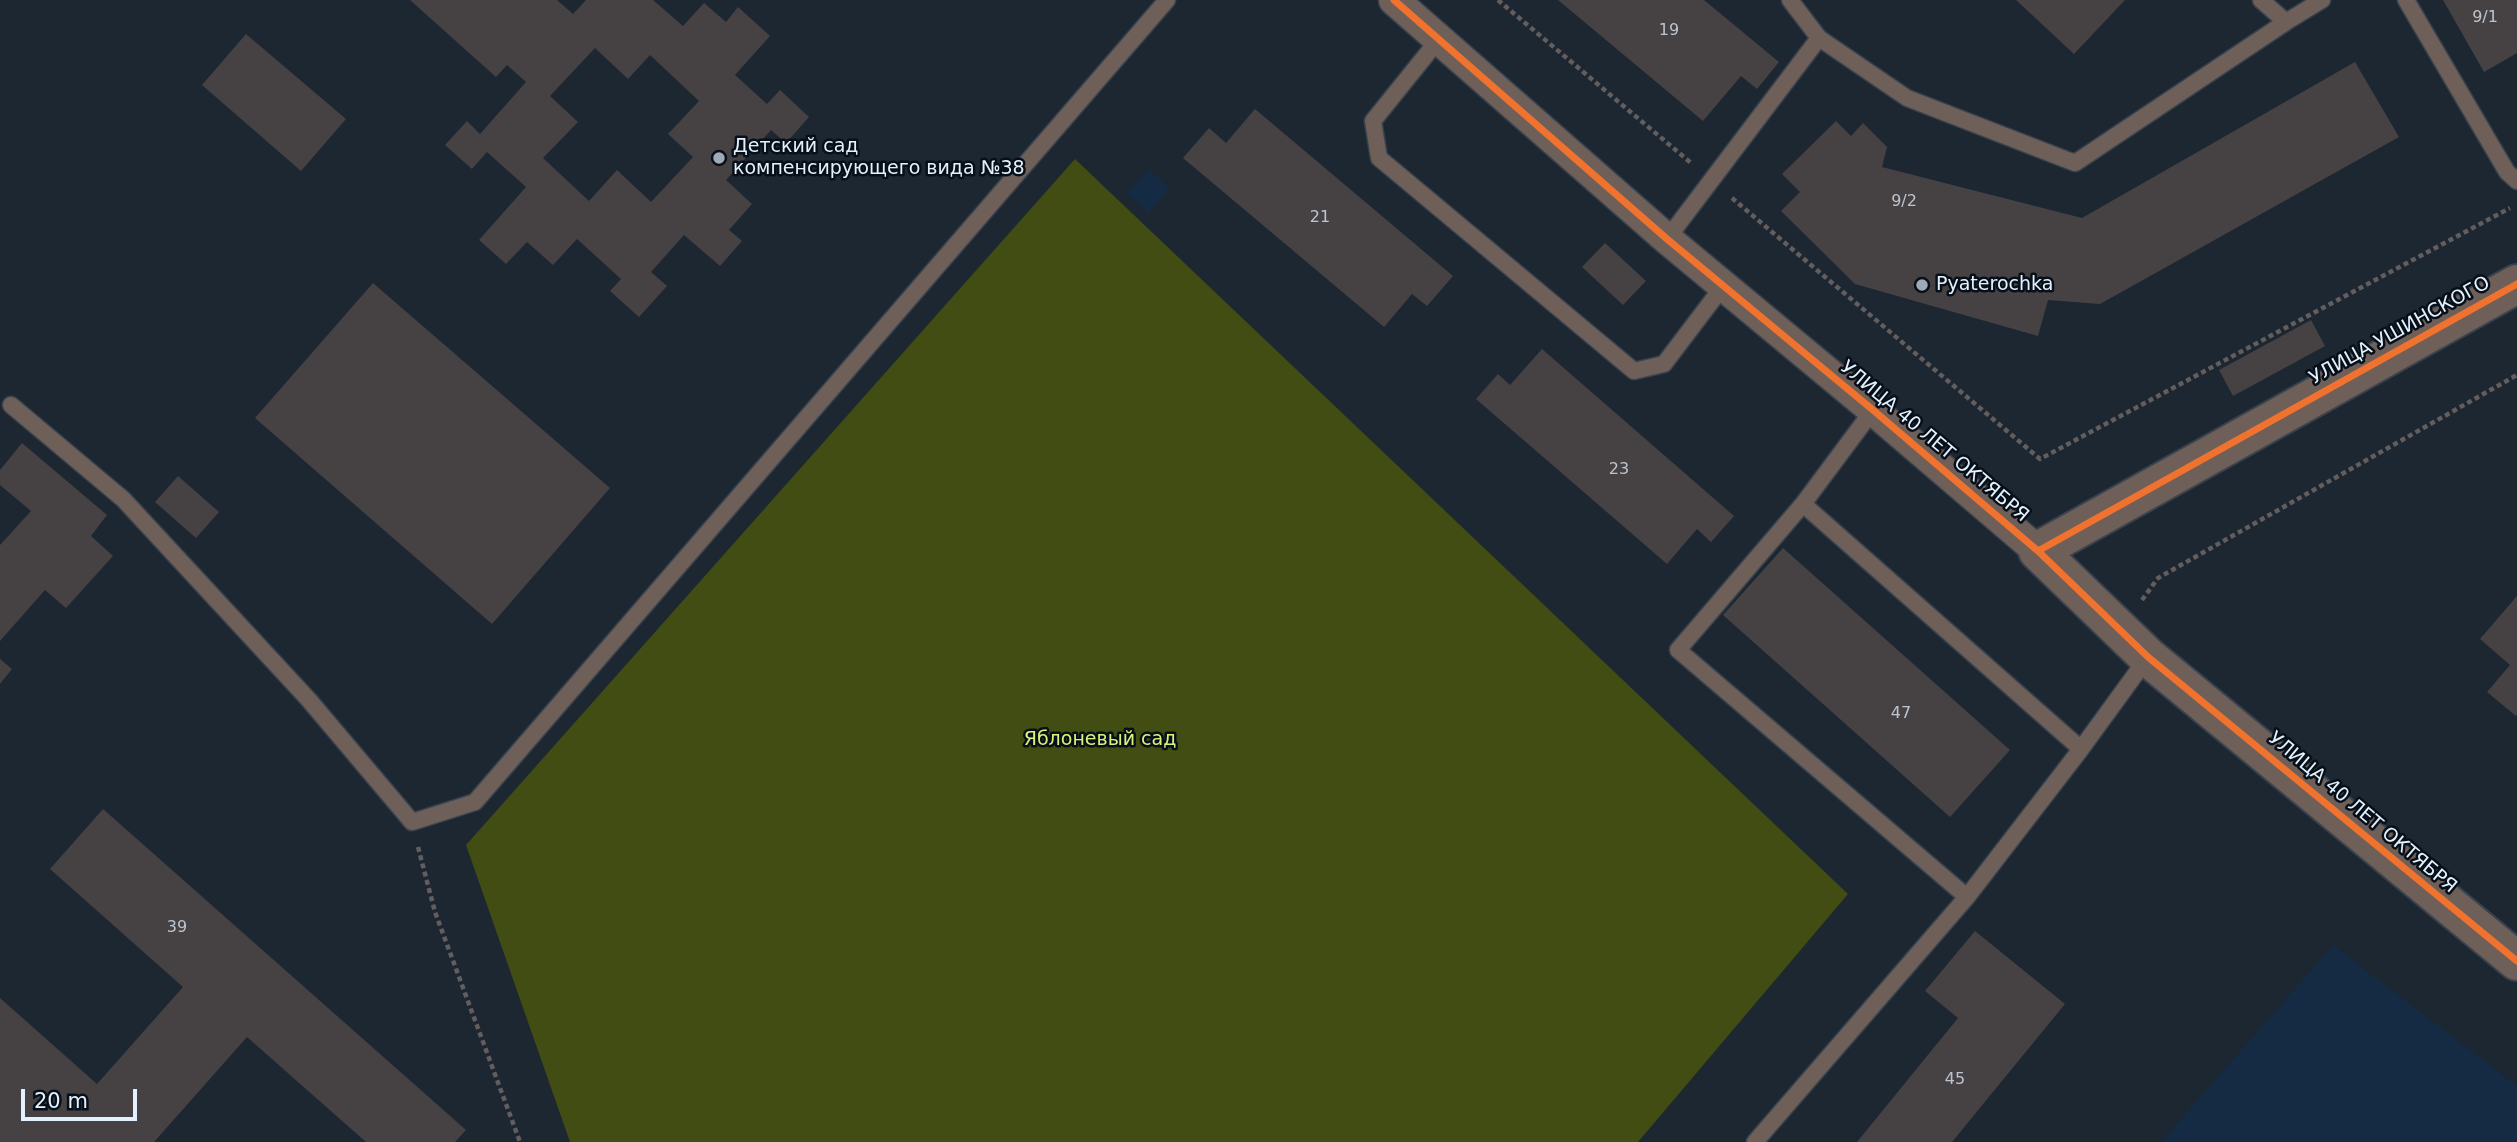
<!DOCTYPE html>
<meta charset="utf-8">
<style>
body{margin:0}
#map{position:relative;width:2517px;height:1142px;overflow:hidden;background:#1c2732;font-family:"DejaVu Sans",sans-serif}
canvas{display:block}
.scale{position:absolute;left:21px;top:1089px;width:116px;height:32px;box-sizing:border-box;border:4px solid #e3f0fe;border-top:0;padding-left:9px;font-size:21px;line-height:24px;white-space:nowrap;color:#e3f0fe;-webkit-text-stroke:5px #070f18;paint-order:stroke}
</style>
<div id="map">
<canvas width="2517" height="1142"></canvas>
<div class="scale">20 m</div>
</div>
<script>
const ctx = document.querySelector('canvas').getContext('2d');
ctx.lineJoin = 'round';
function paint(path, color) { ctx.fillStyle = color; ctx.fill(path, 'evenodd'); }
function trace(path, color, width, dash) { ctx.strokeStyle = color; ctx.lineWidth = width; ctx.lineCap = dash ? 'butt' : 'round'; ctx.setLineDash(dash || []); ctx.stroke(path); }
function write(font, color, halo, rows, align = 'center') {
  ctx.font = font + ' "DejaVu Sans",sans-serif'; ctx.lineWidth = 5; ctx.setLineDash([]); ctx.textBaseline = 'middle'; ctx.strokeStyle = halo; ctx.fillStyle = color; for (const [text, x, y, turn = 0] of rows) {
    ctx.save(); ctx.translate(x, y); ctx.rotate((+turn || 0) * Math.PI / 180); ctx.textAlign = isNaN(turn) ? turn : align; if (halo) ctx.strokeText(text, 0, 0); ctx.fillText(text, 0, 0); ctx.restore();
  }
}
const built = new Path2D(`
 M1149 169 1170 188 1148 213 1127 194Z
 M2333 945 2517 1086V1142H2161Z`);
const green = new Path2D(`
 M1075 159 1848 894 1638 1142H570L466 845Z`);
const building = new Path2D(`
 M410 0H557L573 14 586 0H653L683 26 704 3 726 22 738 7 770 36 735 75 767 104 780 90 809 117 786 143 771 130 726 180 752 204 729 230 742 241 720 266 684 235 651 272 667 286 639 317 610 291 621 279 577 239 553 265 527 242 506 264 479 240 526 187 487 152 472 169 445 145 467 121 480 134 526 82 507 65 496 77ZM595 48 628 79 650 55 699 101 668 134 693 157 651 202 617 170 589 201 543 158 578 122 550 96Z
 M1558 0H1704L1779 62 1757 89 1741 76 1703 121Z
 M2016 0H2125L2074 54Z
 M2443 0H2517V53L2484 72Z
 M246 34 346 119 301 171 202 85Z
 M2355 62 2399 137 2100 304 2048 300 2038 336 1855 284 1781 211 1800 192 1782 174 1836 121 1851 136 1863 123 1887 147 1882 167 2082 218Z
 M1255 109 1453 276 1427 306 1412 294 1384 327 1183 158 1209 128 1226 143Z
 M1605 243 1646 281 1623 305 1582 267Z
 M373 283 610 488 492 624 255 418Z
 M2311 320 2325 346 2233 396 2219 370Z
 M1542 349 1734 516 1711 542 1697 529 1667 564 1476 399 1498 374 1510 385Z
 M22 443 107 515 91 536 113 556 66 608 45 590 0 641V545L31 511 0 485V470Z
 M178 476 219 512 196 538 155 502Z
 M1783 548 2010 750 1950 817 1723 615Z
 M2517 596V714L2516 716 2487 692 2510 665 2480 639Z
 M0 659 12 669 0 684Z
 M103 809 466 1130 455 1142H366L247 1037 154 1142H0V998L97 1084 183 987 50 869Z
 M1975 931 2065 1004 1952 1142H1857L1958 1018 1925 991Z`);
const path = new Path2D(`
 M1498 0 1691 163
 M1732 198 2040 459 2510 208
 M2142 600 2158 578 2517 375
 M418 847 435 912 520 1142`);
const service = new Path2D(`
 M2261 0 2286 22 2322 0
 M2406 0 2507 172 2517 181
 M1819 38 1907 98 2075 163 2286 22
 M1439 39 1373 121 1379 158 1634 371 1664 364 1724 285
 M1667 239 1819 38 1790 0
 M11 405 123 499 309 700 412 822 475 802 1167 0
 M1803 504 1678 650 1967 897 2081 749 1803 504 1873 410
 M2081 749 2148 657
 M1755 1142 1967 897`);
const minor = new Path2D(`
 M1394 0 1667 239 1873 410 2038 551`);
const tertiary = new Path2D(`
 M2517 284 2038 551 2148 657 2517 961`);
const cycleway = new Path2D(`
 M1394 0 1667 239 1873 410 2038 551 2148 657 2517 961
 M2038 551 2517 284`);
const markers = [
 [719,158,7,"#9daab7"],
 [1922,285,7,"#9daab7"]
];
const numberNames = [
 ["9/1",2485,18],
 ["19",1669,31],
 ["9/2",1904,202],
 ["21",1320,218],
 ["23",1619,470],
 ["47",1901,714],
 ["39",177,928],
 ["45",1955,1080]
];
const poiNames = [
 ["Детский сад",733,147],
 ["компенсирующего вида №38",733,169],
 ["Pyaterochka",1936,285]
];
const streetNames = [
 ["УЛИЦА УШИНСКОГО",2400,331,-29],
 ["УЛИЦА 40 ЛЕТ ОКТЯБРЯ",1934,442,40],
 ["УЛИЦА 40 ЛЕТ ОКТЯБРЯ",2362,813,40]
];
const parkNames = [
 ["Яблоневый сад",1100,740]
];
paint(built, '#152b43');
paint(green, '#424d13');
paint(building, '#464244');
trace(service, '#3a434d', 19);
trace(minor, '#3a434d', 33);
trace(tertiary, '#3a434d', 42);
trace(path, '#635d5d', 4.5, [5, 3.5]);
trace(service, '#6e5f59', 16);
trace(minor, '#6e5f59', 30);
trace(tertiary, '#6e5f59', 38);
trace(cycleway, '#ef722f', 7);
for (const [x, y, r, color] of markers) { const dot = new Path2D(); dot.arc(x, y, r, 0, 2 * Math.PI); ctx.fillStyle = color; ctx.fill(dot); trace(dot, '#070f18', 2.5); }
write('16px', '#bcc4d0', null, numberNames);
write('19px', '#e3f0fe', '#070f18', poiNames, 'left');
write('19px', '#e3f0fe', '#070f18', streetNames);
write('19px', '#dbf27c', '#070f18', parkNames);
</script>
